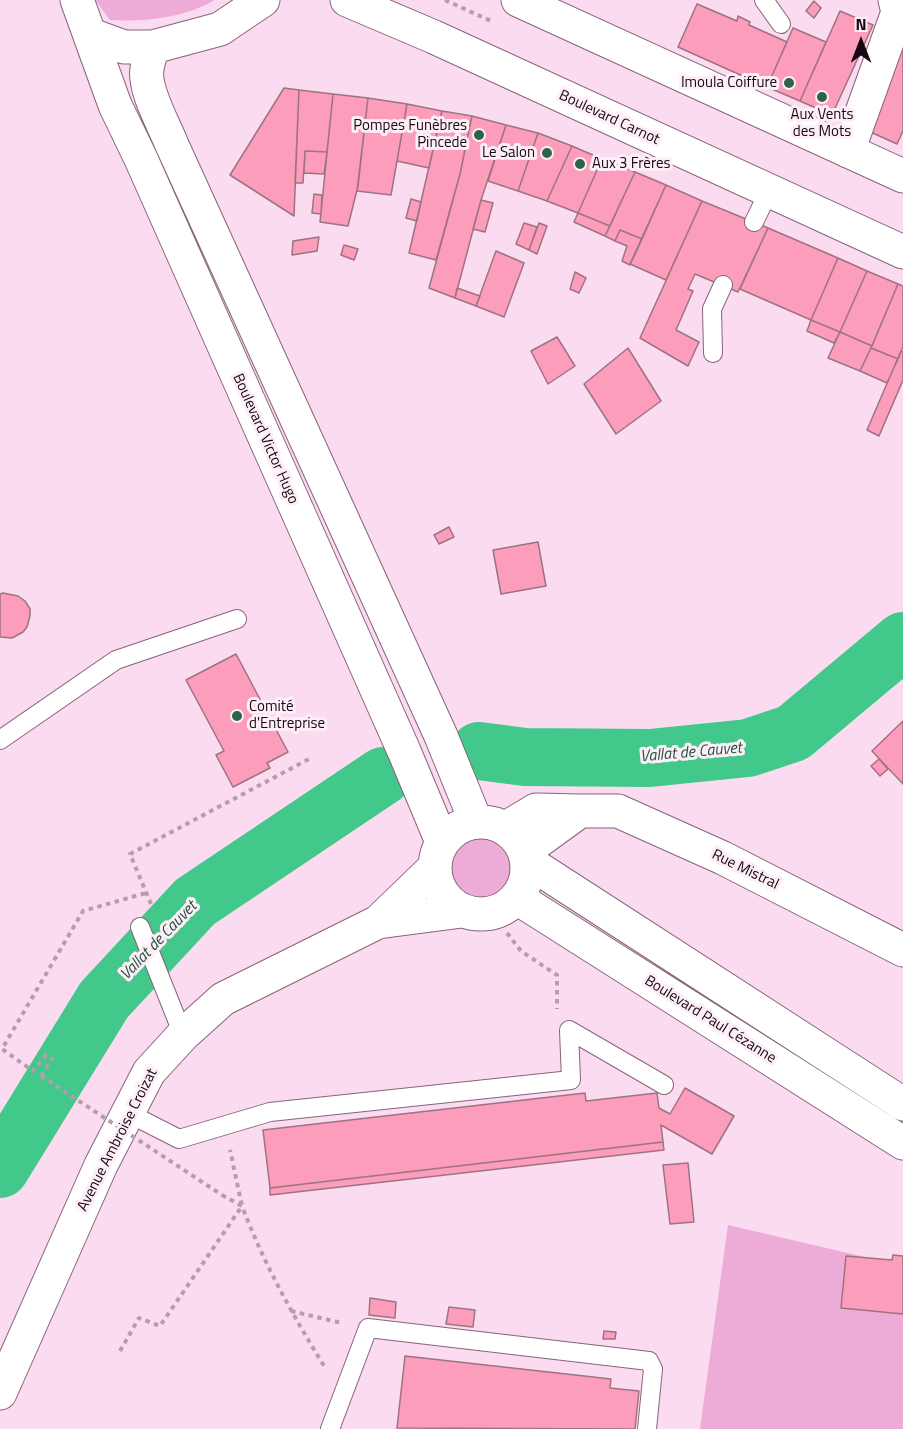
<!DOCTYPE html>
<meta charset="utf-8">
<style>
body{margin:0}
#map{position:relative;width:903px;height:1429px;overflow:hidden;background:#fbdbf0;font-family:"Titillium Web",sans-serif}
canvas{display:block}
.north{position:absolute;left:831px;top:12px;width:60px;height:60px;-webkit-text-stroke:4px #feeef8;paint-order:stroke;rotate:0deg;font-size:16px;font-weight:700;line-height:24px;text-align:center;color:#160912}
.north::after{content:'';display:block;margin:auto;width:21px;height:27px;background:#160912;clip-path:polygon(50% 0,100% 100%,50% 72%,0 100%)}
</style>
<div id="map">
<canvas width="903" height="1429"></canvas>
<div class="north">N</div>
</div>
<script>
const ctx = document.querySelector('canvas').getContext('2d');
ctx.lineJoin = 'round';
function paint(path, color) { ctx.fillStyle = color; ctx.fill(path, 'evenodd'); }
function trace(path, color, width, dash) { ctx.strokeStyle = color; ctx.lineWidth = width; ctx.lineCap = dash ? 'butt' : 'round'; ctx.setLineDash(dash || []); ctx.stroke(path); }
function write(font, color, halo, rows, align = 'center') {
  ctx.font = font + ' "Titillium Web",sans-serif'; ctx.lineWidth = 6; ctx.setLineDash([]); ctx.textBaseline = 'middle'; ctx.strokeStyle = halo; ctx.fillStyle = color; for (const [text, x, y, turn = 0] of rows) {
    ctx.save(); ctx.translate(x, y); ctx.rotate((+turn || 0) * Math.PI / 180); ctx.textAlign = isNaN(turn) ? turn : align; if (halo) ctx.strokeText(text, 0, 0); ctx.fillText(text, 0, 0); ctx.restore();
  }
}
const green = new Path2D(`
 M95 0H215C183 18 146 22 110 20Z
 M450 866a34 34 0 1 1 68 0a34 34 0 1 1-68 0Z
 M728 1225 903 1266V1429H700Z`);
const river = new Path2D(`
 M479 751 525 757 650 758 748 748 793 733 903 641
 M0 1169 104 1000 195 902 383 776`);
const building = new Path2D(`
 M814 1 821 8 814 18 806 11Z
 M697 4 737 21 738 16 750 22 749 25 787 42 767 87 678 47Z
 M840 11 873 25 832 115 800 101Z
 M793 28 826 42 800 101 767 87Z
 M903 47V131L897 144 866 130Z
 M284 88 299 90 294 216 230 175Z
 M299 90 333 94 327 152 305 151 303 183H295Z
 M333 94 368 98 358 186 348 226 320 222Z
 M368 98 407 104 391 195 357 191Z
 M407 104 442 111 429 168 397 161Z
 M442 111 472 116 460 174 436 260 409 253Z
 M472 116 506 125 481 200 455 298 429 288 460 174Z
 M506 125 538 133 518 191 488 181Z
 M538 133 572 146 547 201 518 191Z
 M572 146 602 159 578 213 547 201Z
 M305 151 327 152 324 174 304 173Z
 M602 159 635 172 610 226 578 213Z
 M635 172 666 185 642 239 620 230 615 241 605 236Z
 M666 185 702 201 666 280 630 264Z
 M314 194 322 195 321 214 312 213Z
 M411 199 421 202 417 221 406 218Z
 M481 200 493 203 485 232 473 229Z
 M702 201 768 228 738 292 695 274 688 289 693 291 676 330 699 342 688 366 640 338Z
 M578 213 610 226 605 236 574 222Z
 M524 223 537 227 529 250 516 244Z
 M539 223 547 226 537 254 529 250Z
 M768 228 838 258 811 320 740 289Z
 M620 230 642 239 630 265 622 261 627 246 615 241Z
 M319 237 317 251 292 255 293 241Z
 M344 245 358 249 354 260 341 255Z
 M496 251 524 263 504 317 476 306Z
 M838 258 867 271 840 332 811 320Z
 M867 271 898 284 872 346 840 332Z
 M575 272 586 278 579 293 570 289Z
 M898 284 903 286V347L898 359 871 348Z
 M457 288 480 296 476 306 455 298Z
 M811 320 840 332 834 343 807 331Z
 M840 332 872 346 860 371 828 358Z
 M557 337 575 366 548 384 531 351Z
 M628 348 661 401 616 434 584 384Z
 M871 348 898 359 887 383 860 371Z
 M901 351 903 352V380L879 436 867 430Z
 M449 527 454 537 439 544 434 535Z
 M538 542 546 586 501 594 493 550Z
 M3 593 18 596 25 601 30 609V616L27 627 23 632 12 638 0 637V594Z
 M236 654 288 752 267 763 270 768 233 787 216 755 224 751 186 680Z
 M903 721V784L872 751Z
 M879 759 888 769 880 776 871 766Z
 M685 1088 734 1116 712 1154 661 1125 663 1142 270 1188 263 1130 585 1093 586 1101 657 1093 659 1108 670 1114Z
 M663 1142 664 1150 270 1195V1188Z
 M688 1163 694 1222 670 1224 663 1165Z
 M893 1255 903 1256V1314L841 1308 846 1256 892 1260Z
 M370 1298 396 1302 395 1318 369 1315Z
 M449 1307 475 1310 473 1327 446 1324Z
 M604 1331 616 1332 615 1339H603Z
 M405 1356 611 1379 610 1388 639 1391 635 1429 397 1428Z`);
const path = new Path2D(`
 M445 0 491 21
 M151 904 130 854 309 759
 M507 933 521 951 557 975V1009
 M41 1076 52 1059 46 1055 33 1071 2 1049 83 911 146 893
 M222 1195 242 1206C264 1264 293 1316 326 1369
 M291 1311 342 1323
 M120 1351 139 1318 160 1326 242 1206 230 1150`);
const service = new Path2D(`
 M764 0 781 24
 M754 222 769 191
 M713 353 712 309 723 285
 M0 740 116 660 237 619
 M140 927 183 1035
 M128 1113 179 1139 270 1112 571 1080 569 1030 664 1085
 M330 1429 368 1328 649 1361 653 1369 647 1429`);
const minor = new Path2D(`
 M848 151 898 12 895 0
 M580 811H618L723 858 903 950
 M506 828 536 810 580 811 525 851`);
const secondary = new Path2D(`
 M77 0 115 105 141 159 404 751 442 842
 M347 0 434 37 903 252
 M518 0 903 176
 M91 35 124 47H153L220 29 263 0
 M153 47C150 57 145 68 147 79 149 99 164 125 172 145L441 736 476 822
 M435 868a46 46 0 1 1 92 0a46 46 0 1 1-92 0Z
 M527 861 903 1104
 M517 898 903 1143
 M378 922 462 911
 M0 1393 101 1165 149 1072 183 1035 223 999 378 922 434 868`);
const pathBridge = new Path2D(`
 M41 1076 222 1195`);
const markers = [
 [789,83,6,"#2f6349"],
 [822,97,6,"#2f6349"],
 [479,135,6,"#2f6349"],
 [547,153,6,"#2f6349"],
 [580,164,6,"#2f6349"],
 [237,716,6,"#2f6349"]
];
const poiNames = [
 ["Imoula Coiffure",777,83],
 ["Aux Vents",822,115,"center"],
 ["des Mots",822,132,"center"],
 ["Pompes Funèbres",467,126],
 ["Pincede",467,143],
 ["Le Salon",535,153],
 ["Aux 3 Frères",592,164,"left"],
 ["Comité",249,707,"left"],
 ["d'Entreprise",249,724,"left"]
];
const streetNames = [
 ["Boulevard Carnot",609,118,25],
 ["Boulevard Victor Hugo",265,439,66],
 ["Rue Mistral",745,870,26],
 ["Boulevard Paul Cézanne",710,1020,32],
 ["Avenue Ambroise Croizat",118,1140,-63]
];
const waterNames = [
 ["Vallat de Cauvet",691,753,-5],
 ["Vallat de Cauvet",159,941,-46]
];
paint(green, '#edabd7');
trace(river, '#42c88a', 58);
paint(building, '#fc9dbc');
trace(building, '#9d7380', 1.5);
trace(service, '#87647b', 20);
trace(minor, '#87647b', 35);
trace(secondary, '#87647b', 35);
trace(path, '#b69cad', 4, [4.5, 4.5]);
trace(service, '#fff', 18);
trace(minor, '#fff', 33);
trace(secondary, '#fff', 33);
trace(pathBridge, '#b69cad', 4, [4.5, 4.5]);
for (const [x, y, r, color] of markers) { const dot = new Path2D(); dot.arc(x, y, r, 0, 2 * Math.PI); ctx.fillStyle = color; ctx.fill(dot); trace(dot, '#feeef8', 2); }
write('15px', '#160912', '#feeef8', poiNames, 'right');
write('15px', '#160912', '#feeef8', streetNames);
write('italic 16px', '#1f533a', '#feeef8', waterNames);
</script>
